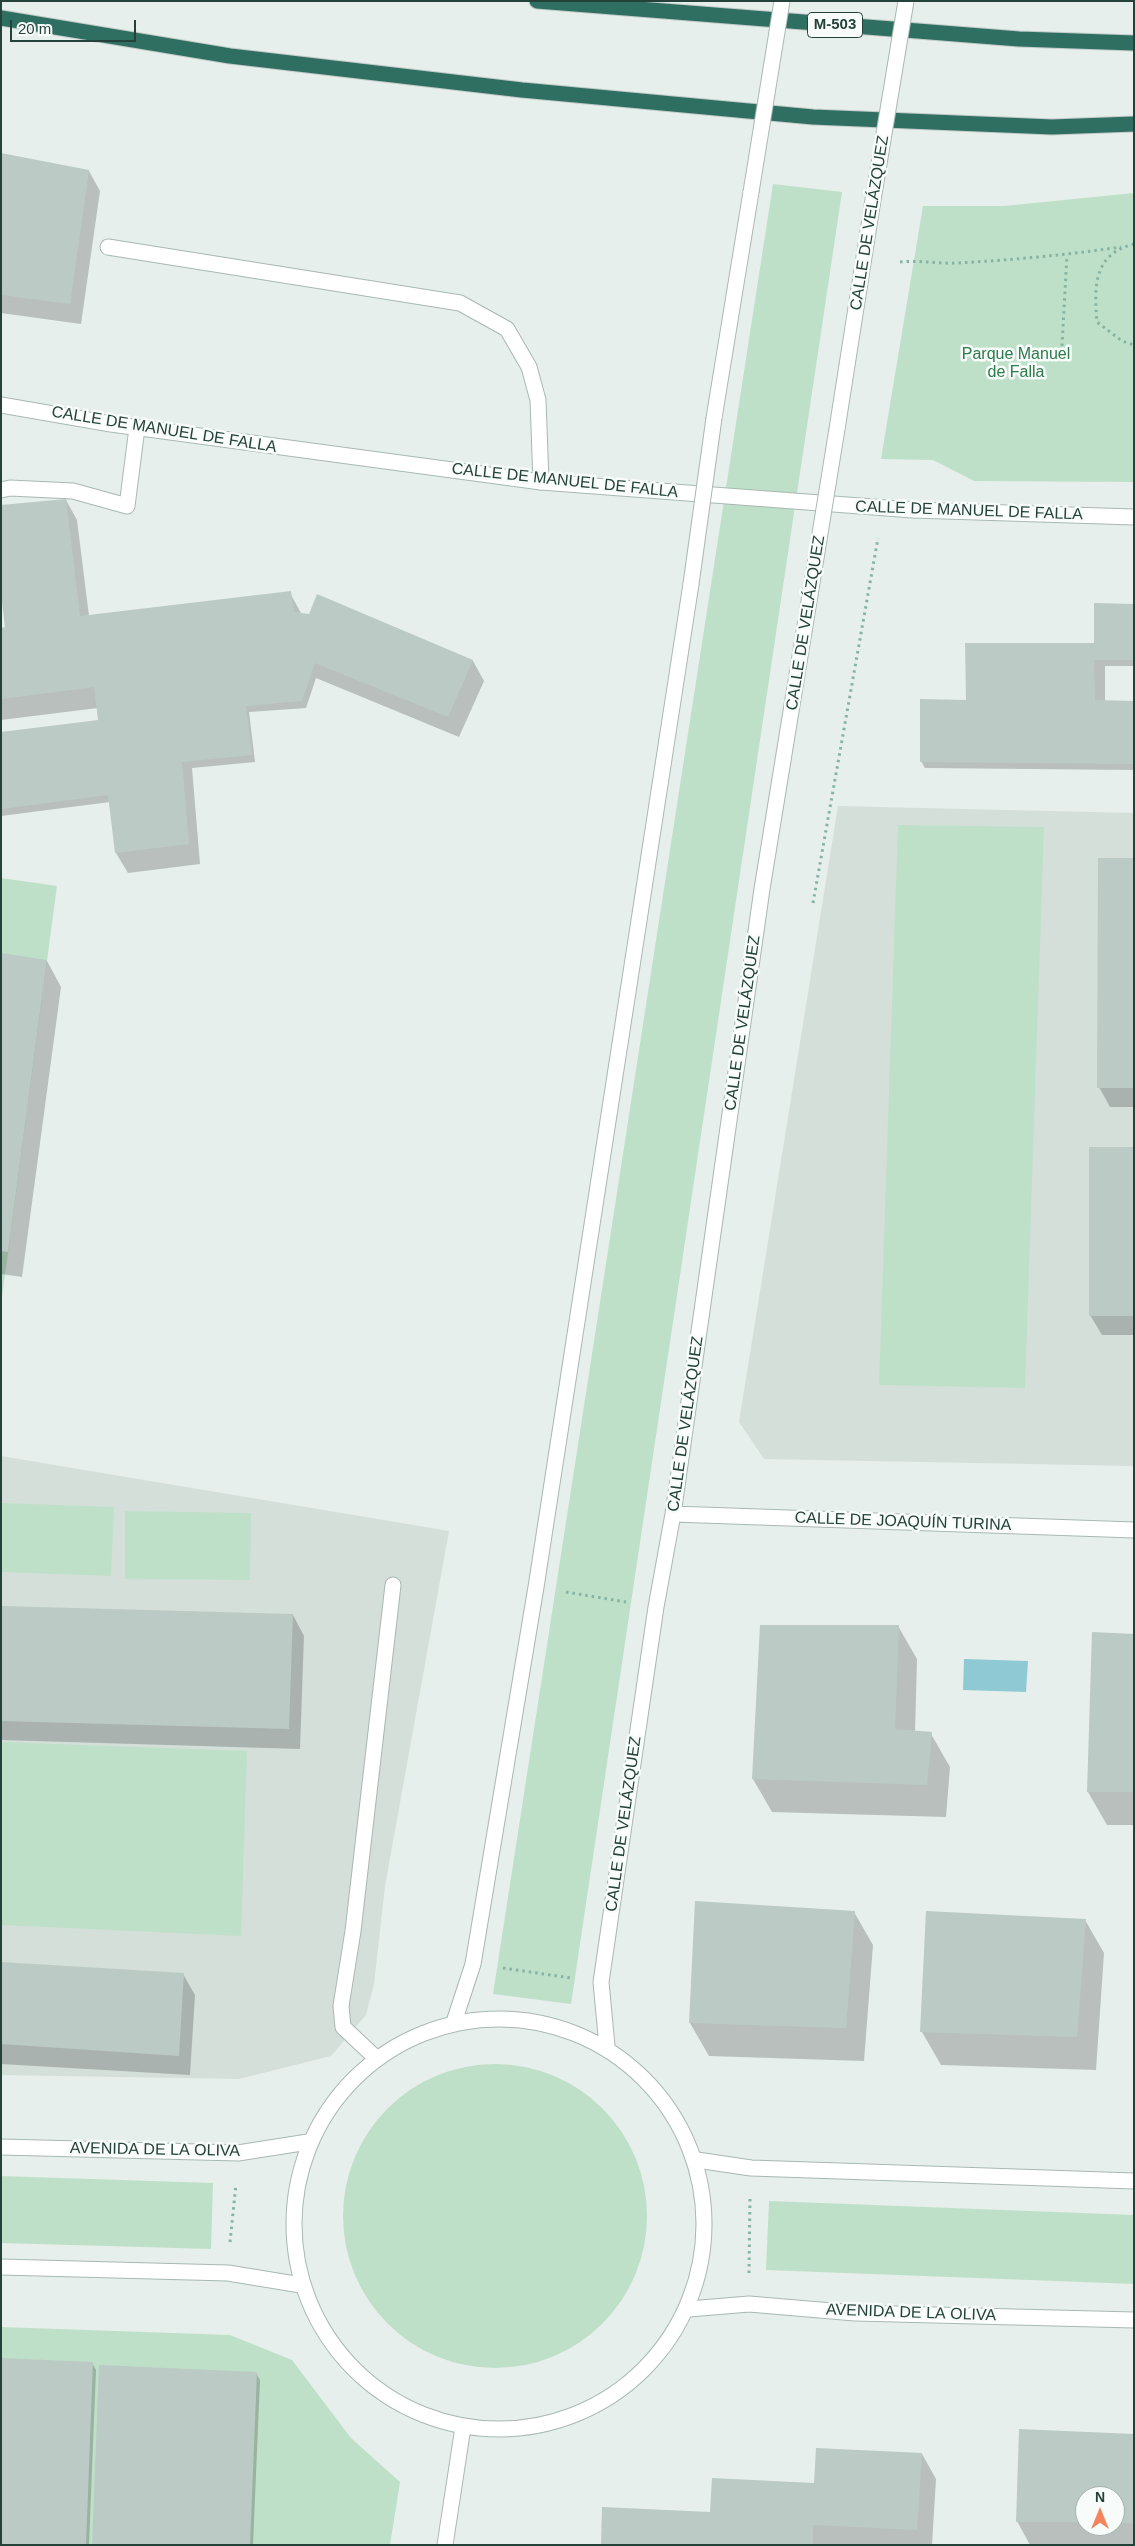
<!DOCTYPE html>
<meta charset="utf-8">
<style>
body{margin:0}
#map{position:relative;width:1135px;height:2546px;overflow:hidden;background:#e6efeb;font-family:Helvetica,sans-serif}
canvas{display:block}
.frame{position:absolute;inset:0;border:2px solid #24423a;pointer-events:none}
.north{position:absolute;left:1075px;top:2486px;width:50px;height:50px;box-sizing:border-box;background:#f7fbf9;border:1px solid #a3b1ad;border-radius:50%;rotate:0deg;font-size:14px;font-weight:700;line-height:20px;text-align:center;color:#24423a}
.north::after{content:'';display:block;margin:auto;width:18px;height:22px;background:#f4845f;clip-path:polygon(50% 0,100% 100%,50% 72%,0 100%)}
.scale{position:absolute;left:10px;top:20px;width:126px;height:22px;box-sizing:border-box;border:2px solid #24423a;border-top:0;padding-left:6px;font-size:15px;line-height:18px;white-space:nowrap;color:#24423a;-webkit-text-stroke:4px #f7fbf9;paint-order:stroke}
</style>
<div id="map">
<canvas width="1135" height="2546"></canvas>
<div class="frame"></div>
<div class="north">N</div>
<div class="scale">20 m</div>
</div>
<script>
const ctx = document.querySelector('canvas').getContext('2d');
ctx.lineJoin = 'round';
function paint(path, color) { ctx.fillStyle = color; ctx.fill(path, 'evenodd'); }
function trace(path, color, width, dash) { ctx.strokeStyle = color; ctx.lineWidth = width; ctx.lineCap = dash ? 'butt' : 'round'; ctx.setLineDash(dash || []); ctx.stroke(path); }
function write(font, color, halo, rows, align = 'center') {
  ctx.font = font + ' Helvetica,sans-serif'; ctx.lineWidth = 5; ctx.setLineDash([]); ctx.textBaseline = 'middle'; ctx.strokeStyle = halo; ctx.fillStyle = color; for (const [text, x, y, turn = 0] of rows) {
    ctx.save(); ctx.translate(x, y); ctx.rotate((+turn || 0) * Math.PI / 180); ctx.textAlign = isNaN(turn) ? turn : align; if (halo) ctx.strokeText(text, 0, 0); ctx.fillText(text, 0, 0); ctx.restore();
  }
}
const built = new Path2D(`
 M838 806 1134 813V1466L764 1459 739 1422Z
 M1 1456 449 1531 385 1886 374 1984 366 2015 331 2056 239 2079 1 2075Z`);
const green = new Path2D(`
 M773 184 842 192 571 2004 493 1994Z
 M1134 193V482L974 481 933 460 881 459 923 206H1004Z
 M898 825 1044 827 1025 1388 879 1385Z
 M1 878 57 886 1 1305Z
 M1 1503 114 1507 111 1576 1 1572Z
 M125 1511 251 1513 250 1580 125 1579Z
 M1 1742 247 1751 241 1936 1 1925Z
 M343 2216a152 152 0 1 1 304 0a152 152 0 1 1-304 0Z
 M1 2176 213 2183 211 2249 1 2243Z
 M769 2201 1134 2215V2284L766 2270Z
 M1 2327 230 2335 292 2360 351 2438 400 2482 390 2545H1Z`);
const water = new Path2D(`
 M964 1659 1028 1661 1026 1692 963 1690Z`);
const shadow = new Path2D(`
 M1 155 89 171 100 191 81 324 1 313Z
 M66 500 77 520 89 616 290 593 302 615 310 616 318 596 473 661 484 681 459 737 316 678 306 708 249 712 255 762 192 768 200 864 128 873 116 853 110 802 1 816V733L99 721 98 708 1 720V629L6 628Z
 M1134 605V666H1105V702L1134 703V770L925 768 921 761 967 701 1095 644Z
 M1134 860V1107H1110L1099 1087Z
 M1 954 47 961 61 987 22 1277 1 1274Z
 M1134 1148V1335H1102L1090 1315Z
 M1 1607 293 1615 304 1636 300 1749 1 1740Z
 M898 1626 917 1659 915 1732 931 1734 950 1767 946 1817 772 1812 753 1779Z
 M1134 1635V1825H1107L1088 1792Z
 M854 1912 873 1945 864 2061 709 2056 690 2023Z
 M1085 1920 1104 1953 1096 2070 941 2065 922 2032Z
 M1 1963 183 1974 195 1995 190 2075 1 2064Z
 M92 2363 96 2370 89 2545H1Z
 M256 2373 260 2380 253 2545H93Z
 M1134 2436V2545H1030L1017 2521ZM1085 2496H1115V2526H1085Z
 M922 2454 936 2479 932 2545H603Z`);
const building = new Path2D(`
 M1 153 89 170 70 304 1 295Z
 M66 499 80 616 291 591 294 612 309 614 317 594 473 660 448 717 315 663 302 701 246 706 252 755 182 762 189 844 115 853 108 795 1 809V732L98 720 94 687 1 699V628L5 627 1 594V505Z
 M1094 603 1134 604V660H1094L1095 700 1134 701V764L920 762V699L966 700 965 643H1094Z
 M1098 858H1134V1088H1097Z
 M1 953 47 960 8 1252 1 1251Z
 M1089 1147H1134V1316H1089Z
 M1 1606 293 1614 289 1729 1 1721Z
 M760 1625H899L895 1729 932 1732 927 1785 752 1779Z
 M1092 1632 1134 1634V1792H1087Z
 M695 1901 855 1911 846 2028 689 2023Z
 M926 1911 1086 1919 1077 2037 920 2032Z
 M1 1962 184 1973 179 2056 1 2044Z
 M1 2358 93 2362 86 2545H1Z
 M99 2365 257 2372 250 2545H92Z
 M1019 2429 1134 2434V2523H1115V2496H1085V2522H1016Z
 M816 2448 922 2453 917 2530 813 2525V2545H601L602 2507 710 2512 712 2478 814 2483Z`);
const path = new Path2D(`
 M1134 244C1093 254 1094 287 1097 322L1122 341 1134 345
 M900 262C920 260 938 264 957 263 1012 260 1066 255 1121 247
 M1062 346 1067 255
 M813 903 878 538
 M566 1592 626 1602
 M503 1968 571 1978
 M230 2242 236 2184
 M749 2273 750 2197`);
const lane = new Path2D(`
 M108 247 460 303 507 329 529 367 538 400 541 482
 M1 490 10 488 73 491 127 506 137 428
 M377 2059 343 2027 341 2006 353 1931 393 1585`);
const street = new Path2D(`
 M1 405 111 424 541 482 913 510 1134 517
 M714 418 751 192
 M837 429 872 206
 M673 1514 1134 1530
 M294 2224a205 205 0 1 1 410 0a205 205 0 1 1-410 0Z
 M454 2022 473 1964 536 1587 691 584
 M607 2046 601 1982 656 1607 673 1514 762 889 810 595
 M1 2147 238 2153 308 2142
 M697 2160 751 2168 1134 2181
 M1 2267 228 2273 301 2285
 M689 2309 749 2304 855 2313 1134 2320
 M445 2545 463 2427`);
const highway = new Path2D(`
 M537 1 1019 39 1134 43
 M1 18 230 56 522 90 813 117 1052 127 1134 124`);
const streetBridge = new Path2D(`
 M751 192 782 1
 M872 206 906 1
 M691 584 714 418
 M810 595 837 429`);
const shields = [
 [835,25,55]
];
const shieldNames = [
 ["M-503",835,25]
];
const streetNames = [
 ["CALLE DE VELÁZQUEZ",870,223,-81],
 ["CALLE DE MANUEL DE FALLA",164,430,9],
 ["CALLE DE MANUEL DE FALLA",565,481,6],
 ["CALLE DE MANUEL DE FALLA",969,511,2],
 ["CALLE DE VELÁZQUEZ",806,623,-81],
 ["CALLE DE VELÁZQUEZ",743,1023,-82],
 ["CALLE DE VELÁZQUEZ",686,1424,-82],
 ["CALLE DE JOAQUÍN TURINA",903,1522,2],
 ["CALLE DE VELÁZQUEZ",624,1824,-82],
 ["AVENIDA DE LA OLIVA",155,2150,1],
 ["AVENIDA DE LA OLIVA",911,2313,2]
];
const parkNames = [
 ["Parque Manuel",1016,355],
 ["de Falla",1016,373]
];
paint(built, '#d4dfda');
paint(green, '#bfe0c8');
paint(water, '#8ec9d4');
paint(shadow, '#0003');
paint(building, '#bbcac4');
trace(lane, '#a8b8b2', 17);
trace(street, '#a8b8b2', 17);
trace(highway, '#c2cac8', 17);
trace(path, '#86b3a5', 3, [2.5, 4]);
trace(lane, '#fff', 15);
trace(street, '#fff', 15);
trace(highway, '#2f6f62', 15);
trace(streetBridge, '#a8b8b2', 17, []);
trace(streetBridge, '#fff', 15);
for (const [x, y, w] of shields) { const box = new Path2D(); box.roundRect(x - w / 2, y - 12.5, w, 25, 4); ctx.fillStyle = '#f7fbf9'; ctx.fill(box); trace(box, '#24423a', 1); }
write('bold 15px', '#24423a', null, shieldNames);
write('16px', '#24423a', '#f7fbf9', streetNames);
write('16px', '#2d7a4b', '#f7fbf9', parkNames);
</script>
